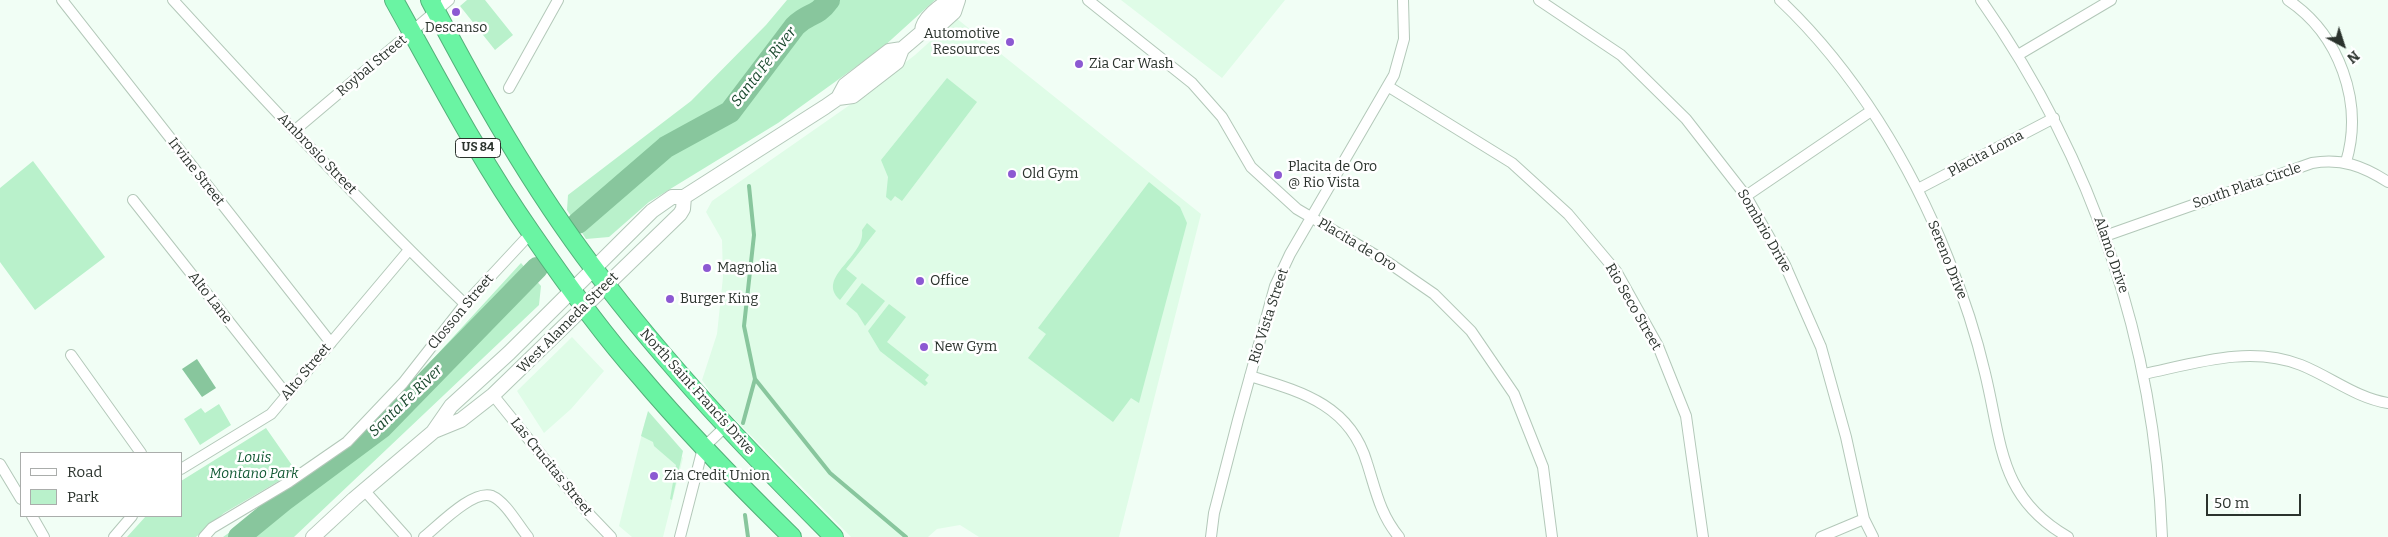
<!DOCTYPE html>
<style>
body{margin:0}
#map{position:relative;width:2388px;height:537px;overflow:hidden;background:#f1fef5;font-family:Bitter,serif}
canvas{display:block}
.legend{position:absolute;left:20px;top:452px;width:162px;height:65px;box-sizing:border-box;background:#fff;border:1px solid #aaadab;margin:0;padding:6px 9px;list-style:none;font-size:15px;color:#2b332d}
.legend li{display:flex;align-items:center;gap:10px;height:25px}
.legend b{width:25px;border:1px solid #aaadab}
.north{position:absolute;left:2318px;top:20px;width:50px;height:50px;-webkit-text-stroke:4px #fff;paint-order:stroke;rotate:140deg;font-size:14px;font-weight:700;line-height:20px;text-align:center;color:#2b332d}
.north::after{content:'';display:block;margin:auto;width:18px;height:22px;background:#2b332d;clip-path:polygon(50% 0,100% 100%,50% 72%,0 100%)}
.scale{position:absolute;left:2206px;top:494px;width:95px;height:22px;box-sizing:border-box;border:2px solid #2b332d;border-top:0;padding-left:6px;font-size:15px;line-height:18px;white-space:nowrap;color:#2b332d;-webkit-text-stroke:4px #fff;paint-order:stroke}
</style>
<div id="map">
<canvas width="2388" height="537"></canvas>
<ul class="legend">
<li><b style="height:6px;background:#fff"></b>Road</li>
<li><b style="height:14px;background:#b9f1cb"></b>Park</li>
</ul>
<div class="north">N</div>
<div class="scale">50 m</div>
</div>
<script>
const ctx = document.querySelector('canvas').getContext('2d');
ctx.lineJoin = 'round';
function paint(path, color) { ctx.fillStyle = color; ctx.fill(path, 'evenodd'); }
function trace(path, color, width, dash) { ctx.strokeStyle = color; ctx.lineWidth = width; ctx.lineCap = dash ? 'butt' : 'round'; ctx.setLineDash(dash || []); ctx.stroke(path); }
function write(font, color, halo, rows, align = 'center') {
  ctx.font = font + ' Bitter,serif'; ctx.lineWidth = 5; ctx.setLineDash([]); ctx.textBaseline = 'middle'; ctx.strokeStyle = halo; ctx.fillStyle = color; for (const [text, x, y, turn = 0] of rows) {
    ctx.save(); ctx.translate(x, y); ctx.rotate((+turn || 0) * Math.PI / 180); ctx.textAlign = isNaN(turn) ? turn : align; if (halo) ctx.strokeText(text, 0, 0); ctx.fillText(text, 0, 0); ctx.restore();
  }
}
const built = new Path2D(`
 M1121 0H1285L1222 78Z
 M956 18 1201 214 1119 537H979L960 525 937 529 928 537H851L716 400 702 380 717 334 723 277 722 240 706 212 712 201 854 102 915 55Z
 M572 337 604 371 571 409 544 433 517 391Z
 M646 418 683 458 663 537H632L619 526Z`);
const green = new Path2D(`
 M467 0H485L513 35 495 50 460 6Z
 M787 0H935L882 48 778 123 649 202 609 237 586 239 567 210 568 195 691 101 766 25Z
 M947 78 977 102 902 201 895 196 891 201 886 197 888 177 881 160Z
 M33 161 105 257 35 310 0 262V188Z
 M1149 182 1180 207 1187 223 1139 403 1131 398 1113 422 1028 358 1046 334 1038 328Z
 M867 223 876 231 846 269 857 278 840 300C815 277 866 257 862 230Z
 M521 263 541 286 539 305 294 537H223L354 445Z
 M862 283 885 301 865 326 857 313 846 304Z
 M889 304 906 317 887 342 929 375 925 380 928 383 925 386 880 351 868 331Z
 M219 404 231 425 200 445 184 419 201 408 205 413Z
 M648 411 683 451 672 500 670 499 676 465 654 446 653 442 641 436Z
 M266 428 296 471 224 513 196 537H127L146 516H181V481Z`);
const water = new Path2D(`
 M197 359 216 388 202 397 182 369Z`);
const stream = new Path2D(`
 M749 186 754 235 744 326 755 379 830 473 906 537
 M743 423 755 379
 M745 515 748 537`);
const river = new Path2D(`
 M578 223 666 147 730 112 795 26C809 12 816 18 829 0
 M239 537 283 501 381 428 537 268`);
const street = new Path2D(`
 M62 0 331 343
 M173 0C268 104 364 207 465 304
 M1088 0 1192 83 1222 117 1251 167 1297 209 1389 263 1434 294 1471 331 1514 394 1543 467 1552 537
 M1539 0 1621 55 1686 119 1746 196 1785 265 1821 347 1846 437 1864 519 1873 537
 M1780 0C1854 70 1911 164 1948 258 1963 295 1976 334 1985 373 2002 442 1998 497 2068 537
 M1981 0C2093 159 2155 343 2162 537
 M2288 0C2339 34 2364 102 2346 162
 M2018 55 2111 0
 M1389 87 1512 163 1568 214 1616 271 1658 346 1686 416 1703 537
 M509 88 558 0
 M294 131 449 0
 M1918 189 2054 118
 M1746 196 1871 111
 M133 200 287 395
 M2105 236 2312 163C2342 158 2363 166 2388 182
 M71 355 141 453
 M2144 374C2196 363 2250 345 2301 365 2331 377 2356 398 2388 403
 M1250 376C1302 392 1350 405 1367 463 1376 491 1380 514 1399 537
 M493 395 588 513 611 537
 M0 464 21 499
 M181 469 271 414 409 250
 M364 490 406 537
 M32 516 44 537
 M114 537 132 516
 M204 537 212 528 289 482 347 442 403 383 465 304 531 233
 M424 537C438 526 473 489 492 496 506 502 518 525 528 537
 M680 537 703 448 725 427
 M1211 537 1214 513 1238 420 1275 286 1290 254 1394 75 1404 39 1403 0
 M1821 537 1864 519`);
const secondary = new Path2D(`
 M922 32C921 20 942 3 953 0
 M838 98 853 96 897 62 902 49 922 32 933 31 954 12 958 0
 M434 431 461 420 493 395 680 214 683 209 684 197
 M313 537 354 499 433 432 451 406 509 353 652 211 672 197H684L825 107 838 98 845 85 889 51 902 49`);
const highway = new Path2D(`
 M394 0C438 79 480 160 532 234 565 282 600 331 639 375 687 432 739 485 792 537
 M430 0C479 93 531 186 595 270 667 366 749 452 834 537`);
const markers = [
 [456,12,5,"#8c59d2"],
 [1010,42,5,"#8c59d2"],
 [1079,64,5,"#8c59d2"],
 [1012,174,5,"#8c59d2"],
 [1278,175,5,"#8c59d2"],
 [707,268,5,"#8c59d2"],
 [920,281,5,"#8c59d2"],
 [670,299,5,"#8c59d2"],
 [924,347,5,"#8c59d2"],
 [654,476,5,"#8c59d2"]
];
const shields = [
 [478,148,45]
];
const shieldNames = [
 ["US 84",478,148]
];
const poiNames = [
 ["Descanso",456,28,"center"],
 ["Automotive",1000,34,"right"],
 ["Resources",1000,50,"right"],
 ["Zia Car Wash",1089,64],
 ["Placita de Oro",1288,167],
 ["@ Rio Vista",1288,183],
 ["Old Gym",1022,174],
 ["Magnolia",717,268],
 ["Office",930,281],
 ["Burger King",680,299],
 ["New Gym",934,347],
 ["Zia Credit Union",664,476]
];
const streetNames = [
 ["Roybal Street",372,66,-40],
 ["Ambrosio Street",317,154,46],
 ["Placita Loma",1986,154,-28],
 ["Irvine Street",196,172,52],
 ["South Plata Circle",2247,186,-19],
 ["Sombrio Drive",1764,231,60],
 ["Placita de Oro",1357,245,31],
 ["Alamo Drive",2111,255,71],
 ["Sereno Drive",1947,260,68],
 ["Alto Lane",210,298,52],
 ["Rio Seco Street",1633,307,60],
 ["Closson Street",461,312,-50],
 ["Rio Vista Street",1269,316,-72],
 ["West Alameda Street",568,323,-45],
 ["Alto Street",306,372,-50],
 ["North Saint Francis Drive",697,392,48],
 ["Las Crucitas Street",551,467,51]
];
const parkNames = [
 ["Louis",254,458],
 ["Montano Park",254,474]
];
const waterNames = [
 ["Santa Fe River",764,67,-52],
 ["Santa Fe River",406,401,-44]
];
paint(built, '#dffce7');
paint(green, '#b9f1cb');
paint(water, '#88c69d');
trace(stream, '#88c69d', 4);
trace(river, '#88c69d', 22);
trace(street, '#b3c8b9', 12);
trace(secondary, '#b3c8b9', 16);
trace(highway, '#54b07a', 20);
trace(street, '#fff', 10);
trace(secondary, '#fff', 14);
trace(highway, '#6af4a3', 18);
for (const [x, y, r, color] of markers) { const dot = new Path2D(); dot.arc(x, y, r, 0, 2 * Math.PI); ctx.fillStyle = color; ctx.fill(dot); trace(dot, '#fff', 2); }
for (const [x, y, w] of shields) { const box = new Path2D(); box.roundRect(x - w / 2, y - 9.5, w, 19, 4); ctx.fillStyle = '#fff'; ctx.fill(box); trace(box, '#2b332d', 1); }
write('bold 12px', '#2b332d', null, shieldNames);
write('14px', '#2b332d', '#fff', poiNames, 'left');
write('14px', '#2b332d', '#fff', streetNames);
write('italic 14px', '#125934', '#fff', parkNames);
write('italic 15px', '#18472c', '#fff', waterNames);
</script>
